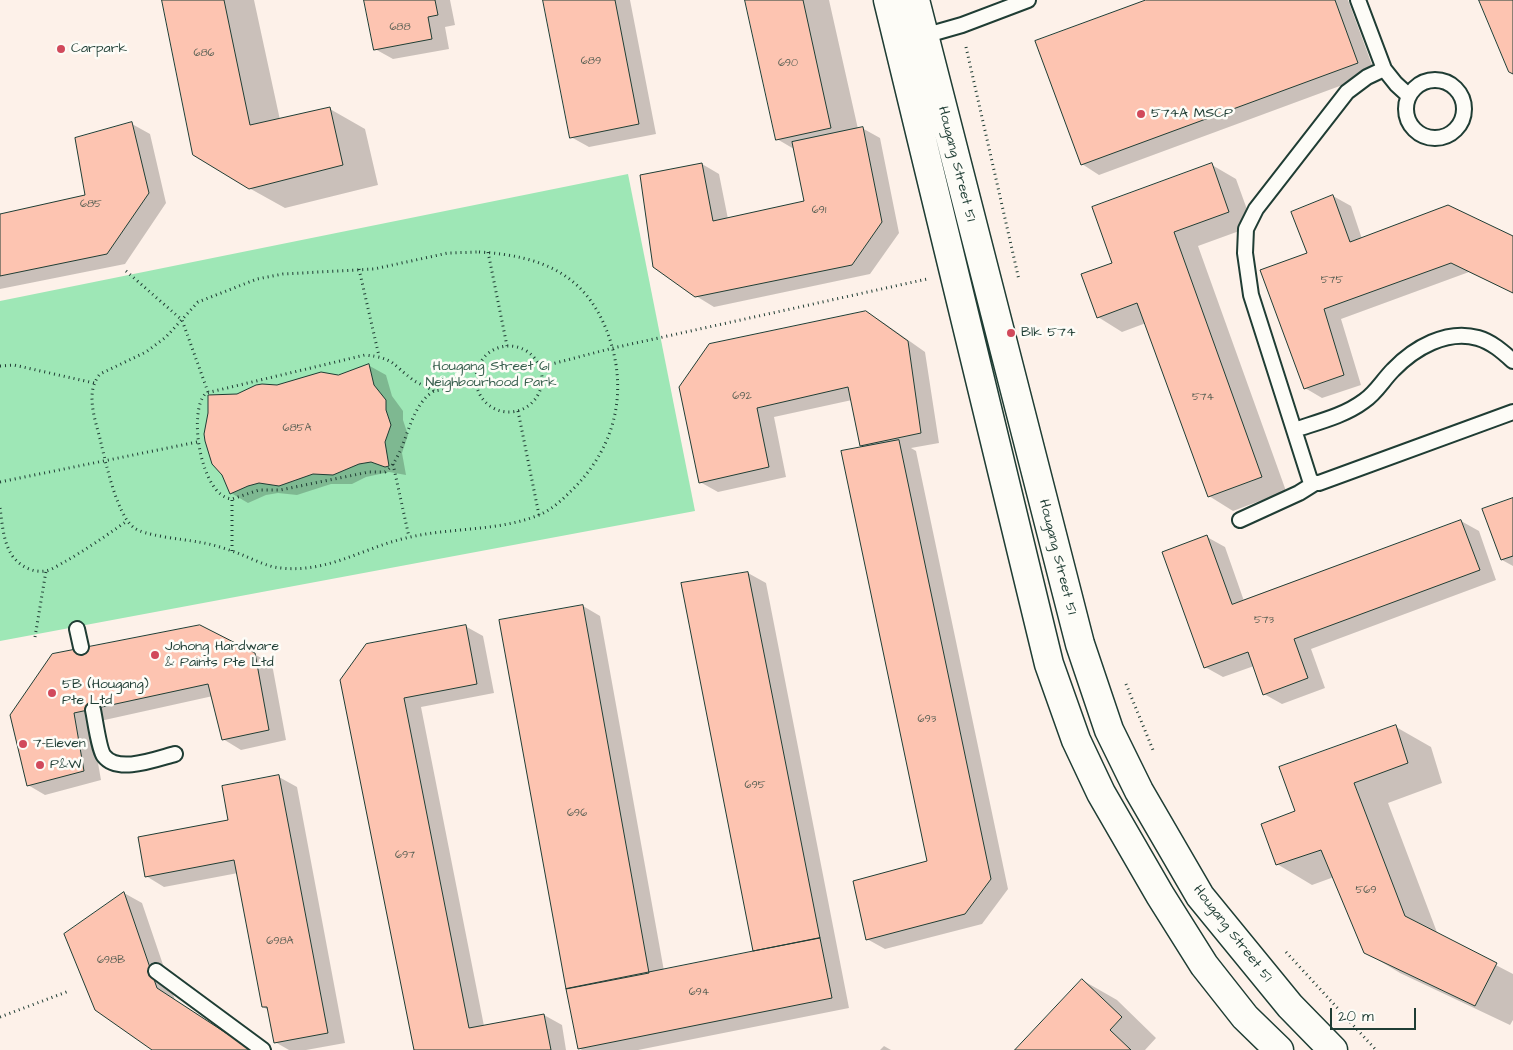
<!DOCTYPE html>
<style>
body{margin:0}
#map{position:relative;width:1513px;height:1050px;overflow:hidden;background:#fdf1e9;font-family:"Architects Daughter",sans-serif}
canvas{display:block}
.scale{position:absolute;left:1330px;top:1008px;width:86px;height:22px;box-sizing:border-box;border:2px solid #1f3d34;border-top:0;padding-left:6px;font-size:15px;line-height:18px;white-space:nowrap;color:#1f3d34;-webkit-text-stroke:4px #fdfcf7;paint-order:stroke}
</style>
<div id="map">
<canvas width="1513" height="1050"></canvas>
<div class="scale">20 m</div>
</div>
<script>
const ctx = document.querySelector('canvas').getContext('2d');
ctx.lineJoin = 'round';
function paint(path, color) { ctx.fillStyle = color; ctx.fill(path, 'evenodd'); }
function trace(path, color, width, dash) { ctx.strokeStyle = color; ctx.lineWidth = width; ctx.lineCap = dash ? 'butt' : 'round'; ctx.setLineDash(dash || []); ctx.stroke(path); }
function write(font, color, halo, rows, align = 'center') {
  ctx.font = font + ' "Architects Daughter",sans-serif'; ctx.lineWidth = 5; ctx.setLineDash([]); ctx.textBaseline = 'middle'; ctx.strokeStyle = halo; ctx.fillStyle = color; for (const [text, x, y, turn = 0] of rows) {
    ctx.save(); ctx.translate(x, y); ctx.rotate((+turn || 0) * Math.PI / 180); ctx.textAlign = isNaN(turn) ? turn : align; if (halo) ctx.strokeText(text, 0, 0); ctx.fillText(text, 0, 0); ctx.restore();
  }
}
const green = new Path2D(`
 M628 174 695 511 0 641V301Z`);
const shadow = new Path2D(`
 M163 0H254L280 120 330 109 365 129 378 185 285 208 249 188Z
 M365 0H450L455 25 445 27 449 49 393 59 375 49Z
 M545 0H630L656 134 589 147 571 137Z
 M746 0H829L858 129 862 128 880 138 899 233 870 274 714 307 696 296 702 164 719 174 728 219 806 202 794 149 777 139Z
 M1149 0H1348L1375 73 1099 175 1082 164Z
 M132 124 150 134 166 203 125 264 0 289V216L86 196Z
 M1212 165 1236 179 1253 226 1198 246 1286 491 1233 511 1209 496 1146 323 1122 332 1098 317 1114 264Z
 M1333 196 1351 206 1362 239 1513 238V293L1469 272 1341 319 1361 385 1322 398 1305 388 1309 254Z
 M866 312 884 323 925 352 939 443 911 448 916 451 1008 889 982 924 885 949 867 939 928 862 865 447 861 445 852 400 774 417 786 477 718 492 700 482 680 387Z
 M368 365 386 375 392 396 403 411V420L408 435 402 453 406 475 389 472 366 477 352 484H331L297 495 278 493 266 495 248 503 231 493 237 395 278 386 338 376Z
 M1513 500V566L1502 560Z
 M1461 521 1479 531 1496 580 1311 649 1325 688 1282 704 1264 694 1254 666 1223 677 1205 667 1207 537 1225 547 1244 601Z
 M748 573 766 583 849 1008 638 1050H582L579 1048 583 606 600 616 664 971 754 952 682 584Z
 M465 626 483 636 494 693 421 707 484 1026 544 1015 562 1025 566 1050H415L367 645Z
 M254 654 272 664 286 740 241 750 223 739 213 696 91 723 101 780 45 795 28 785 12 715Z
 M1396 727 1431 747 1442 783 1388 803 1438 935 1513 974V1020L1510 1025 1400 973 1365 952 1334 877 1312 885 1277 864 1296 812Z
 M279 777 297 787 345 1043 306 1050H289L275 1042 268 1010 263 1007 238 873 164 887 146 876 230 821Z
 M124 893 142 903 175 1000 252 1050H155Z
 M1082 980 1117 1000 1156 1038 1145 1050H1016Z
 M884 1046 891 1050H880Z`);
const building = new Path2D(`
 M162 0H224L250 125 330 107 343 165 249 189 193 155Z
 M364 0H435L438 15 428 17 432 39 374 50Z
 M543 0H615L639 124 570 138Z
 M745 0H803L831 128 776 140Z
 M1146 0H1335L1358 63 1081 165 1035 41Z
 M1479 0H1513V74L1509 72Z
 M132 122 149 193 107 254 0 276V214L85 195 75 138Z
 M863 127 882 222 852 265 695 297 653 267 640 175 702 163 713 221 804 201 792 142Z
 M1212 163 1229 212 1174 232 1262 477 1208 497 1137 303 1097 318 1081 274 1112 263 1092 207Z
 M1333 195 1350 242 1448 205 1513 236V293L1451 263 1324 309 1344 375 1304 389 1260 270 1307 253 1291 212Z
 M866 311 908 341 921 433 860 446 848 387 757 408 769 467 699 483 679 387 709 344Z
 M369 364 374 385 386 400V410L391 425 385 442 389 466 385 467 371 462 359 464 333 475 313 474 279 486 259 483 248 486 230 494 222 475 212 464 205 441 204 434 208 413V395L237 394 256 385 262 384 277 385 321 372 338 375Z
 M899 440 991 879 965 914 866 940 853 881 927 861 841 451Z
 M1513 498V556L1501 560 1482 509Z
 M1461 520 1480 570 1294 639 1308 678 1263 695 1248 652 1204 668 1162 552 1207 535 1232 604Z
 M748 572 820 938 753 951 681 583Z
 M583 605 649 973 566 989 499 620Z
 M200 625 255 653 269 730 222 740 208 684 74 713 84 771 27 786 10 715 52 654Z
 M466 625 477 684 404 698 469 1028 544 1014 551 1050H414L340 680 366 644Z
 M1396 725 1408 763 1354 783 1405 916 1497 963 1475 1006 1364 953 1321 850 1276 865 1261 824 1295 811 1279 767Z
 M279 775 328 1033 274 1043 267 1007H262L234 860 145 877 138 837 228 820 222 786Z
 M124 892 157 988 252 1050H152L95 1010 64 934Z
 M820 938 832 998 578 1049 566 989Z
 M1082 979 1122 1017 1110 1030 1131 1050H1015Z`);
const path = new Path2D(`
 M966 47 1019 280
 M479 252C544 256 590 275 611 343 628 399 612 452 570 492 561 501 551 510 539 515 497 532 450 527 406 538 363 548 328 573 281 568 267 567 253 559 240 554 227 549 212 544 198 542 183 539 143 536 133 527 117 514 106 464 101 443 96 421 84 393 100 374L146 352 166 337 198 302 257 279 283 274 374 269 448 253Z
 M488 252 507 346
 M359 269 379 356
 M126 271 182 320 208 392
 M476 379a33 33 0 1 1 66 0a33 33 0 1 1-66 0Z
 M0 366 14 365 94 383
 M540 367 613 348 927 279
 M434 391C427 387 419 384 413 380 392 364 394 358 365 355L206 393C187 411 201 497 232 499L259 490H280L369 472H385C408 455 406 408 434 391L477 384
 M518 411 539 515
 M393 464 409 537
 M0 482 197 442
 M0 508C2 522 3 539 10 552 16 564 31 573 45 571 52 570 60 564 66 561 87 549 107 535 127 521
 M232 551V499
 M35 637 46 571
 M1126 684 1153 750
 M1286 952 1376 1050
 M0 1017 69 991`);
const service = new Path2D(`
 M1358 0 1384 69 1396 84 1408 95
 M920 37 962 25 1028 0
 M1406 109a29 29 0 1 1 58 0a29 29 0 1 1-58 0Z
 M1294 430C1318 422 1344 416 1364 401 1376 393 1383 380 1393 370 1414 348 1447 329 1478 338 1492 342 1503 352 1513 361
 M1315 483 1310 480 1251 295 1245 253 1246 229 1256 209 1347 92 1367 77 1384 69
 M1240 520 1299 493 1315 483H1319L1513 412
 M77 629 81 647
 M93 710C95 719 99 750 104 756 118 774 156 759 175 754
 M156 971 263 1050`);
const minor = new Path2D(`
 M888 0 1049 664 1076 740 1101 793 1160 895 1204 965 1245 1017 1279 1050
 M915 0 1080 644 1109 730 1139 791 1200 896 1290 1006 1333 1050`);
const markers = [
 [61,49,5,"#d1495b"],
 [1141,114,5,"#d1495b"],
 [1011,333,5,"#d1495b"],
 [155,655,5,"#d1495b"],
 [52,693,5,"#d1495b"],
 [23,744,5,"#d1495b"],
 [40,765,5,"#d1495b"]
];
const numberNames = [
 ["688",400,28],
 ["686",204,54],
 ["689",591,62],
 ["690",788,64],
 ["685",91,205],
 ["691",819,211],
 ["575",1332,281],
 ["692",742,397],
 ["574",1203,398],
 ["685A",297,429],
 ["573",1264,621],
 ["693",927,720],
 ["695",755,786],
 ["696",577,814],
 ["697",405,856],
 ["569",1366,891],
 ["698A",280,942],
 ["698B",111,961],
 ["694",699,993]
];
const poiNames = [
 ["Carpark",71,49],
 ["574A MSCP",1151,114],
 ["Blk 574",1021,333],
 ["Johong Hardware",165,647],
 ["& Paints Pte Ltd",165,663],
 ["5B (Hougang)",62,685],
 ["Pte Ltd",62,701],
 ["7-Eleven",33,744],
 ["P&W",50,765]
];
const streetNames = [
 ["Hougang Street 51",956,164,76],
 ["Hougang Street 51",1057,557,76],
 ["Hougang Street 51",1232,934,52]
];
const parkNames = [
 ["Hougang Street 61",491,367],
 ["Neighbourhood Park",491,383]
];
paint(green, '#9ee7b6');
paint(shadow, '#0003');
paint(building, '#fdc4b1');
trace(building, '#1f3d34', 1);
trace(service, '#1f3d34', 18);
trace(minor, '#1f3d34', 31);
trace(path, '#1f3d34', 3, [1, 4]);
trace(service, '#fdfcf7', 14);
trace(minor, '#fdfcf7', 28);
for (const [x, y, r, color] of markers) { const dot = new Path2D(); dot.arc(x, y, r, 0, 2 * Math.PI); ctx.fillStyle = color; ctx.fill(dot); trace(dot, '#fdfcf7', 2); }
write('11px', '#565f53', null, numberNames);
write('14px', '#1f3d34', '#fdfcf7', poiNames, 'left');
write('14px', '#1f3d34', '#fdfcf7', streetNames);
write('14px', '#385f4e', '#fdfcf7', parkNames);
</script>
